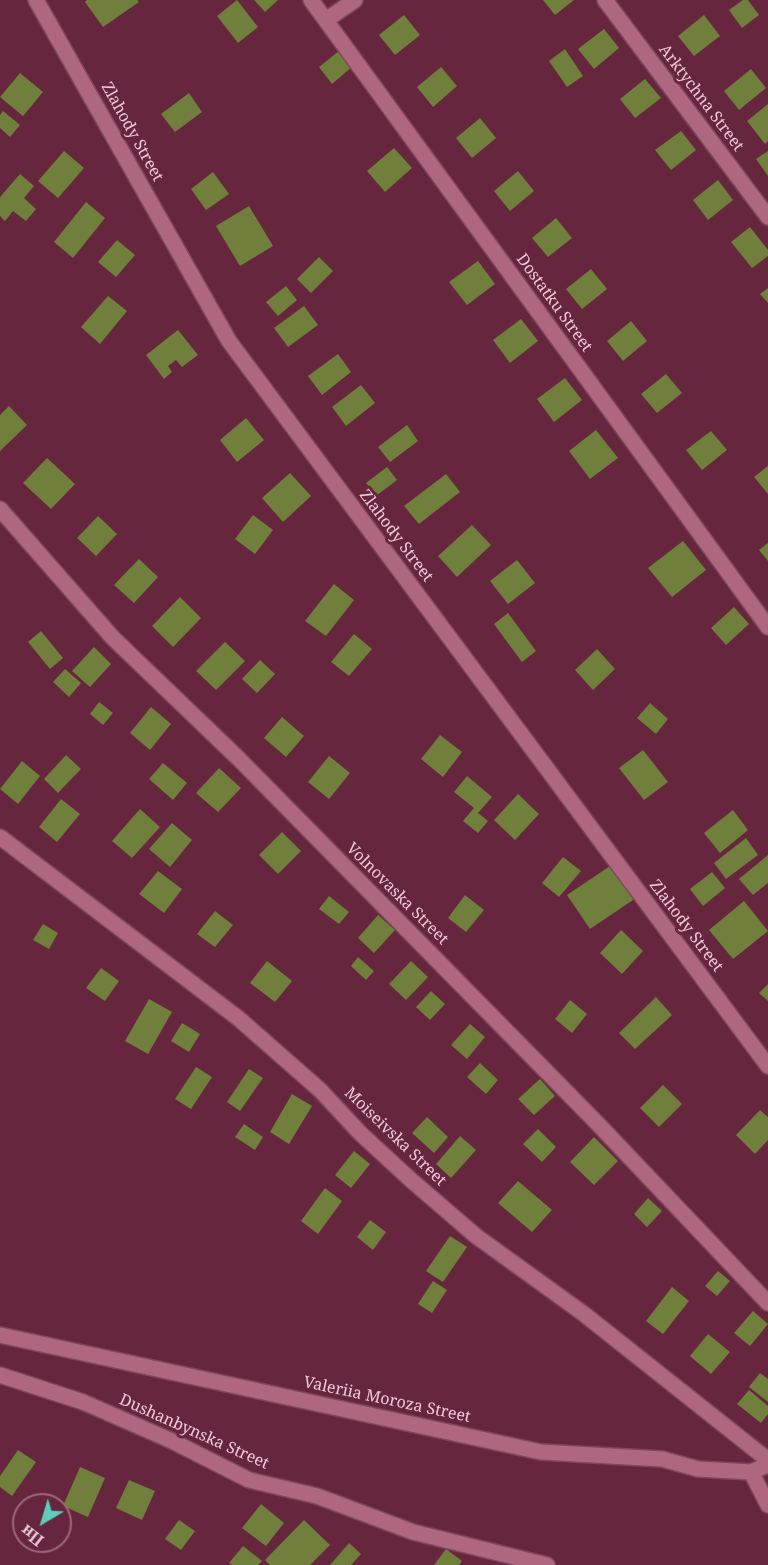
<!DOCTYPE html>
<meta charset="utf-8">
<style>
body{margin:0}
#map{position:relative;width:768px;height:1565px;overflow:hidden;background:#66273e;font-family:"Noto Serif",serif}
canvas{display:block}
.north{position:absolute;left:12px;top:1493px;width:60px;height:60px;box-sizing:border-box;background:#66273e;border:2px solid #9d677a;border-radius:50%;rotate:218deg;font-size:16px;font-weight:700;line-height:24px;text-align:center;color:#f0c8d3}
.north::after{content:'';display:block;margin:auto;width:21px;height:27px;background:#5dceb9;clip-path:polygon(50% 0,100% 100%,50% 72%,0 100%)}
</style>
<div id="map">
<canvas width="768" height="1565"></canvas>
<div class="north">Пн</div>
</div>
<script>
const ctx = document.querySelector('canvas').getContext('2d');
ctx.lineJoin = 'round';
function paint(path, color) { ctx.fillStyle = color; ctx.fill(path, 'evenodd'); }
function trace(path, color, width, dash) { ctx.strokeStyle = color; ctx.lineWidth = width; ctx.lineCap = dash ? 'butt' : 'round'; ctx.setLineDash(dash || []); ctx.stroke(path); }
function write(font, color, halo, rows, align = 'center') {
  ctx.font = font + ' "Noto Serif",serif'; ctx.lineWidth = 6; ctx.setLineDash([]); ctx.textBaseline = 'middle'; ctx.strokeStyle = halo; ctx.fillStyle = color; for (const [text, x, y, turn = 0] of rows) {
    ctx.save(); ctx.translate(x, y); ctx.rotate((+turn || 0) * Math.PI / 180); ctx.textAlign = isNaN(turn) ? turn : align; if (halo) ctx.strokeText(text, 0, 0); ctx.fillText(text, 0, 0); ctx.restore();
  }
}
const building = new Path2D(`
 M87 0H137L139 2 103 27 85 2Z
 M237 0 258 27 238 43 217 16Z
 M254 0H278L265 12Z
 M543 0H574L555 15Z
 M743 0H748L759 15 742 28 729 10Z
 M404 15 420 35 395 55 379 35Z
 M704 15 720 36 694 56 678 36Z
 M604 29 619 48 594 69 578 49Z
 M565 49 583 76 567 87 549 61Z
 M339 51 352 67 332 84 319 67Z
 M441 67 457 86 433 107 417 87Z
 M751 69 766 88 739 110 724 91Z
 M20 73 43 92 23 116 0 97Z
 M645 79 661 98 635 118 620 99Z
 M189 93 202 112 175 132 161 114Z
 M768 104V141L765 144 747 121Z
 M3 111 20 125 10 137 0 128V115Z
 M480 118 496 138 472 158 456 138Z
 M681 131 696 150 671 170 655 150Z
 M394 148 412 168 385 192 367 171Z
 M64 151 84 168 58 198 38 181Z
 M768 151V176L756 159Z
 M518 171 534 191 510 211 494 191Z
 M213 172 229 194 206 210 191 189Z
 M20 174 34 186 24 198 36 209 26 221 13 211 5 221 0 216V197Z
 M718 180 733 200 708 220 693 200Z
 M86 202 105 218 73 258 54 242Z
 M249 206 273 246 240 266 216 226Z
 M556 218 572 238 548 257 532 238Z
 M750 227 768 250V256L752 268 731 242Z
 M117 240 135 255 116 277 98 262Z
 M319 257 333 271 311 293 297 279Z
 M478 261 495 284 467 305 449 282Z
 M591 269 607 289 582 309 566 289Z
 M286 286 297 300 278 316 266 302Z
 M768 288V303L760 294Z
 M108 296 127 311 100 344 81 327Z
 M304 306 318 325 288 347 274 328Z
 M521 319 538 341 510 363 493 340Z
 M631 321 647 341 623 361 607 341Z
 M178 330 198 355 182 367 176 360 168 366 172 372 164 379 146 355Z
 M338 354 351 372 322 395 308 376Z
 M666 374 682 393 657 413 641 394Z
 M565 378 582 400 554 422 537 399Z
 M361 385 375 403 346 426 332 407Z
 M9 406 27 425 0 451V415Z
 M246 418 264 440 237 462 220 440Z
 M407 425 418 441 390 462 378 447Z
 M596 430 618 458 590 479 569 451Z
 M711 431 727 450 702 470 686 450Z
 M47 458 75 484 51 509 23 483Z
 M768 466V494L754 477Z
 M387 467 397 480 376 496 366 483Z
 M290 473 311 496 283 522 262 498Z
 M446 474 460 492 419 524 404 506Z
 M253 515 273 530 255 554 235 539Z
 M98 516 117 534 96 556 77 538Z
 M472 525 491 545 457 577 438 556Z
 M683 541 706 570 672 597 648 568Z
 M768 543V561L759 550Z
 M139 559 158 577 134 603 114 585Z
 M517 560 535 583 508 604 490 581Z
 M334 584 354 600 326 636 305 621Z
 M180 597 201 618 173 647 152 626Z
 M734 607 749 624 726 645 711 628Z
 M508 613 536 651 522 662 494 624Z
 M41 631 63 658 50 669 28 642Z
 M354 634 372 649 349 676 331 662Z
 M225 642 245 661 216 690 196 671Z
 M94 647 111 664 90 687 72 671Z
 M597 649 615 669 593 690 575 670Z
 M260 660 275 674 257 693 242 679Z
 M65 669 81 683 69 697 53 682Z
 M99 702 113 713 103 725 90 714Z
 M650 703 668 719 656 734 637 718Z
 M151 707 171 724 150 750 130 733Z
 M282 717 304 736 286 757 264 738Z
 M440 735 462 752 443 777 421 759Z
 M643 750 668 782 644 800 619 768Z
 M66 755 81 769 58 793 44 779Z
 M329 756 350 773 329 799 308 782Z
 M22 761 40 776 18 804 0 789Z
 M163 763 187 783 173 800 149 779Z
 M219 768 241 788 218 812 196 793Z
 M467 776 492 797 478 813 488 821 478 833 463 821 474 808 454 792Z
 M518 794 539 814 515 840 494 820Z
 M61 799 80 814 57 842 39 827Z
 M140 809 160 827 132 858 112 841Z
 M733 810 748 830 720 853 704 833Z
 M172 823 192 840 170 867 149 849Z
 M282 832 301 851 278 874 259 855Z
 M746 838 758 855 726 879 714 863Z
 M768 855V883L753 895 739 879Z
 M563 857 581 871 559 897 542 883Z
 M613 864 636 898 590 929 567 895Z
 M158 871 182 889 164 913 139 894Z
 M712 872 725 888 703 906 690 889Z
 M465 895 484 910 466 932 448 918Z
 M329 896 349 912 339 924 319 909Z
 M744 901 768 931 733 959 709 930Z
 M215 911 233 925 215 947 197 934Z
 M378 915 395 930 374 953 358 938Z
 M43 924 58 933 49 949 33 940Z
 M621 930 643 951 622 974 600 953Z
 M358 957 374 971 366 980 351 966Z
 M267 961 292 981 275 1002 250 983Z
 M411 961 428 977 406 1000 389 984Z
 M101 968 119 981 105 1001 86 988Z
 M768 984V1001L759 993Z
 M431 991 445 1004 430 1020 416 1007Z
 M656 997 672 1015 635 1049 619 1033Z
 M149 999 172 1012 148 1054 125 1041Z
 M570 1000 587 1014 572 1033 555 1019Z
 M182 1023 200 1034 189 1052 171 1041Z
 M470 1024 485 1037 467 1059 451 1045Z
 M480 1063 498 1080 486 1094 467 1077Z
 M196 1067 212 1077 191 1109 175 1099Z
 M249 1069 263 1078 240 1111 227 1102Z
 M540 1079 555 1096 534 1115 518 1099Z
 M663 1085 682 1104 659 1127 640 1108Z
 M292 1094 312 1106 289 1144 270 1132Z
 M760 1110 768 1117V1140L755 1154 736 1135Z
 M427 1117 448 1137 434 1153 412 1133Z
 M244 1124 263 1137 255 1150 235 1137Z
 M538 1129 556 1147 542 1162 523 1144Z
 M460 1136 476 1150 451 1178 436 1164Z
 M594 1137 618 1161 594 1185 570 1162Z
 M354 1151 370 1164 351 1188 335 1175Z
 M518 1181 552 1210 532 1232 498 1203Z
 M325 1188 342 1201 318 1234 301 1221Z
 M648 1198 662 1211 647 1227 634 1214Z
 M370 1220 386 1232 373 1250 357 1237Z
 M450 1236 467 1247 443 1282 426 1271Z
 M718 1271 730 1281 717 1296 705 1286Z
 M433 1281 447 1290 432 1313 418 1304Z
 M672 1287 689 1301 663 1334 646 1321Z
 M753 1311 768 1324 750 1346 734 1333Z
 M708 1334 730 1352 711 1374 690 1356Z
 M760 1373 768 1379V1402L749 1387Z
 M749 1390 768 1406V1414L761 1423 737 1404Z
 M18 1450 36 1462 12 1496 0 1487V1476Z
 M80 1467 105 1478 88 1517 63 1506Z
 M129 1480 155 1491 142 1520 116 1508Z
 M261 1504 284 1523 266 1546 242 1528Z
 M179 1520 195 1531 181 1550 165 1539Z
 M304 1520 330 1545 310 1565H270L265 1560Z
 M349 1543 361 1554 351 1565H330Z
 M243 1546 262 1561 258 1565H232L229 1563Z
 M446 1549 462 1561 459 1565H434Z`);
const minor = new Path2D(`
 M36 0 229 341 768 1066
 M311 0 768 627
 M605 0 768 217
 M326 20 355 0
 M0 509 113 638 239 759 598 1124 768 1303
 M0 837 238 1018 320 1090 361 1134 411 1180 476 1236 584 1314 768 1460
 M0 1335 541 1452 662 1459 698 1469 751 1472 768 1465
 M0 1375 83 1402 172 1441 249 1480 317 1496 413 1532 547 1565
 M751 1472 768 1505`);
const streetNames = [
 ["Arktychna Street",701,98,53],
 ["Zlahody Street",132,132,61],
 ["Dostatku Street",554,303,54],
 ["Zlahody Street",396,536,53],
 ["Volnovaska Street",397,894,45],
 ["Zlahody Street",686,926,53],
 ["Moiseivska Street",395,1137,44],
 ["Valeriia Moroza Street",387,1400,12],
 ["Dushanbynska Street",194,1432,24]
];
paint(building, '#707f3b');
trace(minor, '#7e475d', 18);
trace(minor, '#ae677e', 15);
write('16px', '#f0c8d3', '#66273e', streetNames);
</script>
